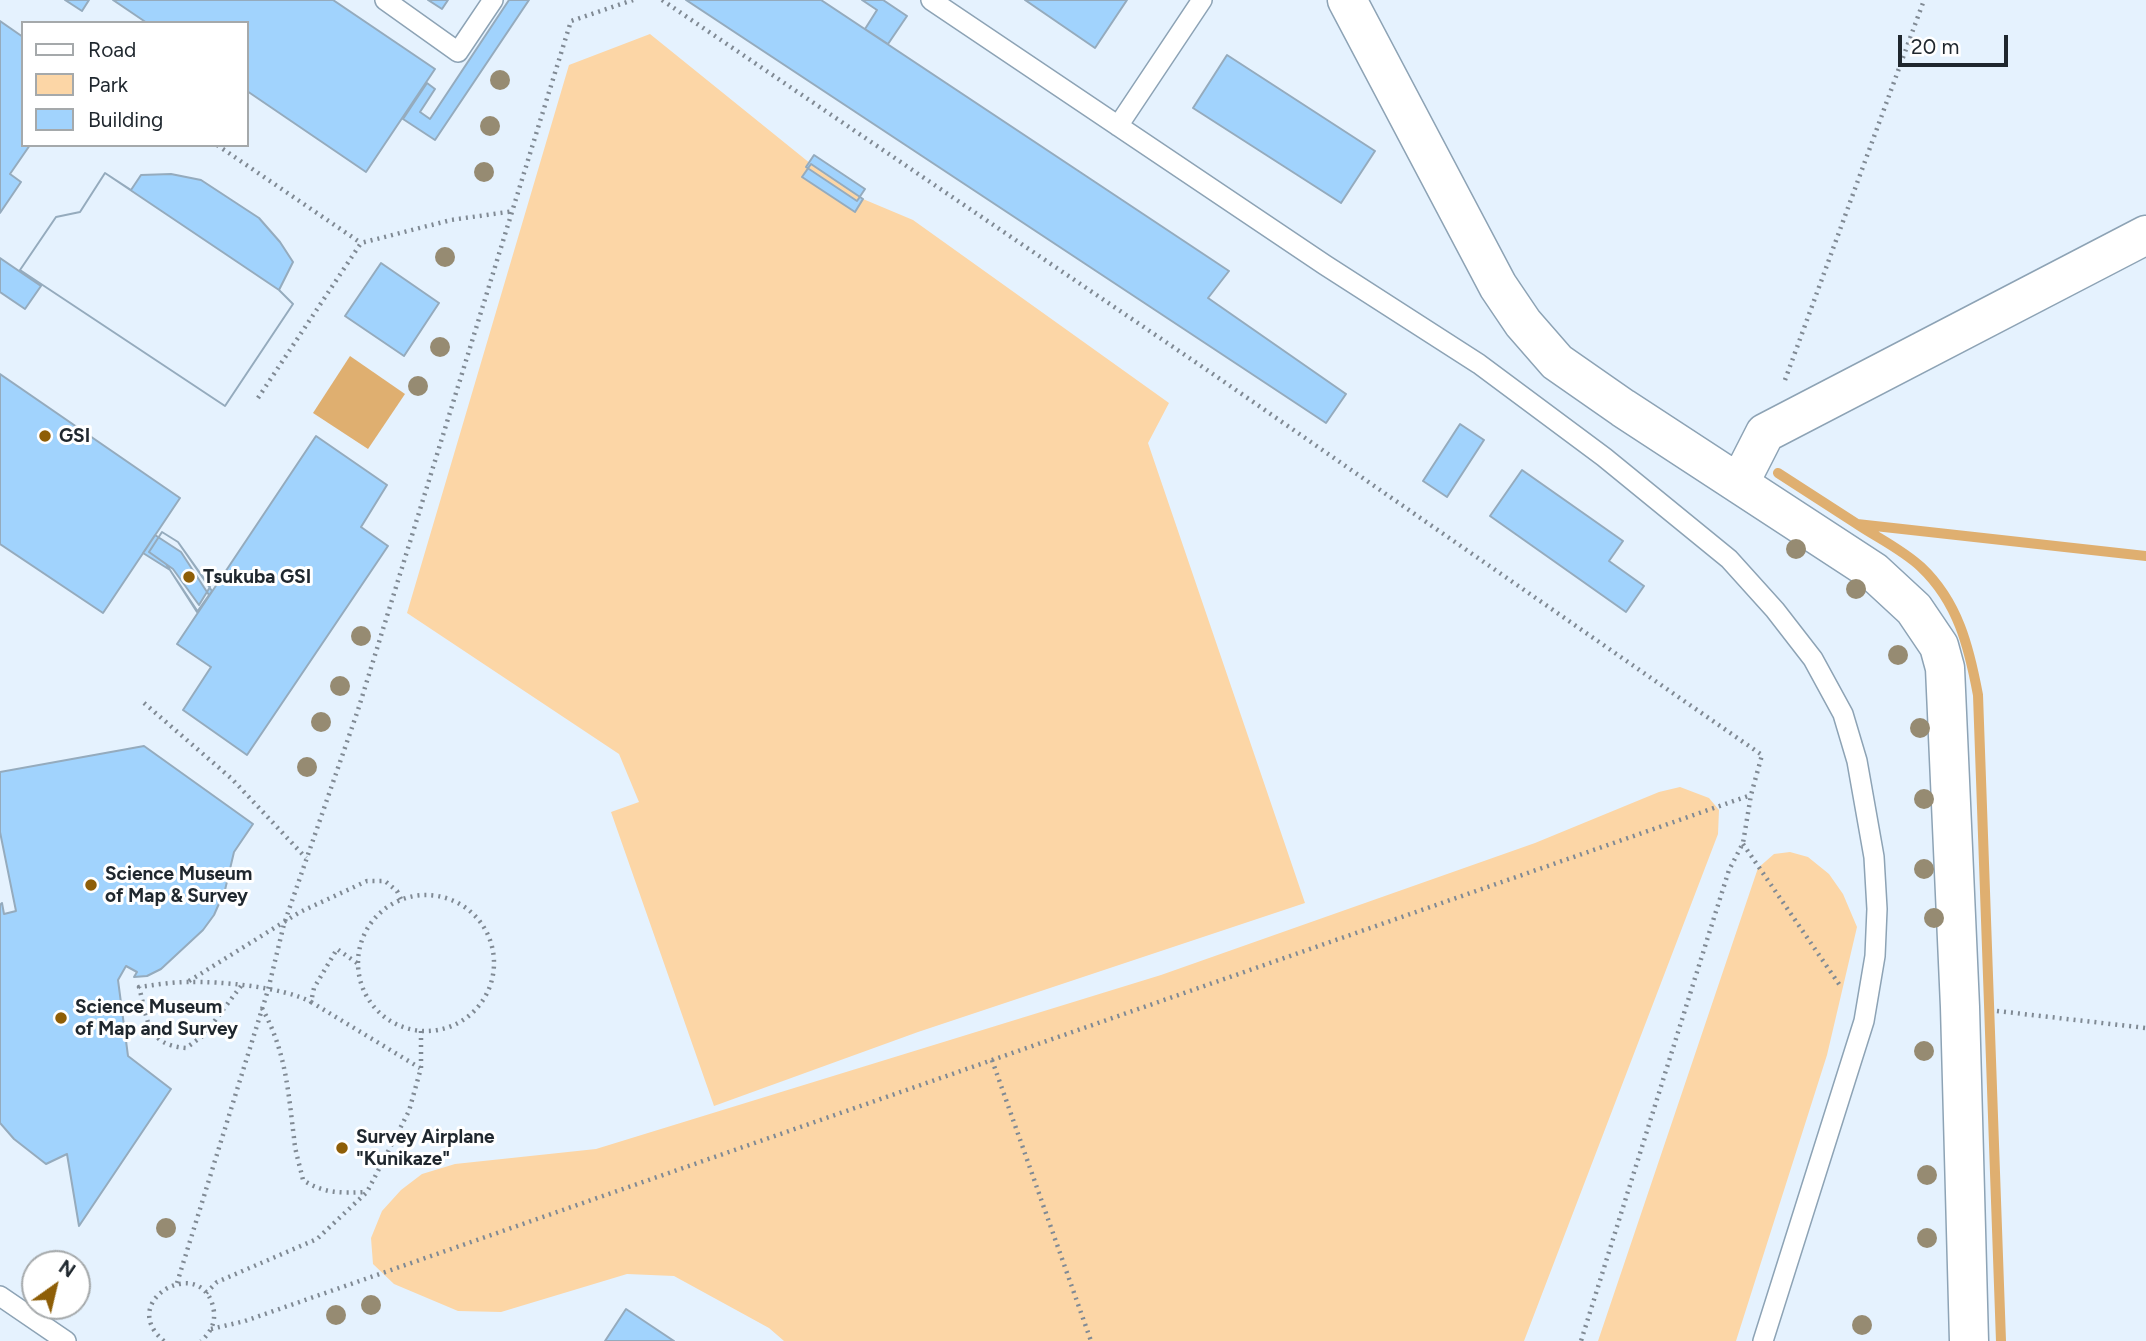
<!DOCTYPE html>
<style>
body{margin:0}
#map{position:relative;width:2146px;height:1341px;overflow:hidden;background:#e5f2fe;font-family:Figtree,sans-serif}
canvas{display:block}
.legend{position:absolute;left:21px;top:21px;width:228px;height:126px;box-sizing:border-box;background:#fff;border:2px solid #a5a9ab;margin:0;padding:9px 12px;list-style:none;font-size:21px;color:#1f272e}
.legend li{display:flex;align-items:center;gap:14px;height:35px}
.legend b{width:35px;border:2px solid #a5a9ab}
.north{position:absolute;left:21px;top:1250px;width:70px;height:70px;box-sizing:border-box;background:#fff;border:2px solid #a5a9ab;border-radius:50%;rotate:34deg;font-size:19px;font-weight:700;line-height:28px;text-align:center;color:#1f272e}
.north::after{content:'';display:block;margin:auto;width:24px;height:32px;background:#8e5e07;clip-path:polygon(50% 0,100% 100%,50% 72%,0 100%)}
.scale{position:absolute;left:1898px;top:35px;width:110px;height:32px;box-sizing:border-box;border:4px solid #1f272e;border-top:0;padding-left:9px;font-size:21px;line-height:24px;white-space:nowrap;color:#1f272e;-webkit-text-stroke:5px #fff;paint-order:stroke}
</style>
<div id="map">
<canvas width="2146" height="1341"></canvas>
<ul class="legend">
<li><b style="height:9px;background:#fff"></b>Road</li>
<li><b style="height:19px;background:#fcd6a6"></b>Park</li>
<li><b style="height:19px;background:#a1d3fd"></b>Building</li>
</ul>
<div class="north">N</div>
<div class="scale">20 m</div>
</div>
<script>
const ctx = document.querySelector('canvas').getContext('2d');
ctx.lineJoin = 'round';
function paint(path, color) { ctx.fillStyle = color; ctx.fill(path, 'evenodd'); }
function trace(path, color, width, dash) { ctx.strokeStyle = color; ctx.lineWidth = width; ctx.lineCap = dash ? 'butt' : 'round'; ctx.setLineDash(dash || []); ctx.stroke(path); }
function write(font, color, halo, rows, align = 'center') {
  ctx.font = font + ' Figtree,sans-serif'; ctx.lineWidth = 6; ctx.setLineDash([]); ctx.textBaseline = 'middle'; ctx.strokeStyle = halo; ctx.fillStyle = color; for (const [text, x, y, turn = 0] of rows) {
    ctx.save(); ctx.translate(x, y); ctx.rotate((+turn || 0) * Math.PI / 180); ctx.textAlign = isNaN(turn) ? turn : align; if (halo) ctx.strokeText(text, 0, 0); ctx.fillText(text, 0, 0); ctx.restore();
  }
}
const green = new Path2D(`
 M650 34 811 164 863 199 913 220 1169 403 1148 443 1305 903 918 1032 714 1106 611 812 639 802 619 754 407 613 569 65Z
 M1680 787 1709 798 1719 810 1718 834 1524 1341H784L769 1328 674 1276 627 1274 501 1312 458 1311 394 1284 373 1264 371 1238 382 1211 401 1190 422 1174 455 1164 596 1149 950 1040 1161 975 1535 843 1659 792Z
 M1790 852 1808 857 1829 874 1843 894 1857 927 1827 1055 1736 1341H1598L1758 868 1774 854Z`);
const water = new Path2D(`
 M350 356 405 394 368 449 313 413Z`);
const stream = new Path2D(`
 M1778 473 1857 524 2146 556
 M1857 524C1878 538 1903 550 1921 567 1958 602 1969 647 1978 695L2001 1341`);
const building = new Path2D(`
 M65 0H89L82 11Z
 M113 0H333L435 69 366 172 247 91V23H147Z
 M428 0H448L442 9Z
 M509 0H529L435 140 403 119 427 83 435 89 420 112 430 119Z
 M686 0H821L1229 271 1208 298 1346 394 1326 423Z
 M862 0H883L907 16 888 44 865 29 877 10Z
 M1025 0H1127L1095 48Z
 M0 21 23 37V145H30L10 174 21 182 0 213Z
 M1227 55 1375 151 1341 203 1193 108Z
 M814 155 865 189 857 201 806 167Z
 M811 164 863 199 855 212 802 177Z
 M105 173 131 190 141 175 171 174 201 180 259 218 280 242 293 262 279 290 293 304 225 406 20 270 56 217 80 212Z
 M105 173 279 290 293 304 225 406 20 270 56 217 80 212Z
 M0 258 41 286 25 309 0 292Z
 M381 263 439 303 404 356 345 316Z
 M0 374 180 498 103 613 0 544Z
 M1460 424 1484 440 1447 497 1423 481Z
 M316 436 387 485 361 527 388 546 247 755 183 710 211 667 177 644Z
 M1522 470 1623 541 1609 561 1644 586 1626 612 1490 516Z
 M162 532 178 542 210 587 199 605 173 569 149 552Z
 M162 532 178 542 212 591 198 612 166 564 149 552Z
 M155 535 181 552 209 595 197 612 170 570 143 553Z
 M144 746 253 824 234 852 225 890 214 915 203 930 161 969 147 976 134 977 137 972 126 966 118 980 128 1056 171 1089 79 1226 67 1154 46 1164 14 1139 0 1123V905L2 903 4 914 16 911 0 832V772Z
 M626 1309 674 1341H605Z`);
const path = new Path2D(`
 M662 0 1210 372 1762 755 1751 795 1743 843 1729 870 1581 1341
 M217 145 361 243
 M1785 380 1924 0
 M258 398 361 243 451 220 514 211
 M144 703 232 779 306 858
 M1743 844 1841 987
 M358 963a68 68 0 1 1 136 0a68 68 0 1 1-136 0Z
 M357 963 337 949 314 988 311 1002 420 1068
 M189 981 300 912 367 881H385L397 891 401 899
 M241 986 204 1035 186 1048C146 1045 148 1020 139 987 155 985 171 982 188 982 220 981 283 987 311 1002
 M262 1008C286 1052 288 1090 294 1138 295 1152 300 1166 303 1180 324 1194 342 1193 367 1192
 M1997 1011 2146 1028
 M992 1060 1091 1341
 M177 1283 268 990 284 924 358 710 571 21 633 0
 M206 1293 217 1282 317 1239 367 1192 409 1111 421 1068V1031
 M211 1329 245 1321 1751 795
 M164 1341C114 1300 206 1251 214 1312 215 1324 210 1333 201 1341`);
const service = new Path2D(`
 M385 0 458 52 493 0
 M931 0 1325 265 1479 364 1604 457 1729 559 1775 610 1813 659 1843 714 1857 761 1874 857 1877 909 1875 956 1864 1021 1763 1341
 M1118 126 1202 0
 M0 1296 66 1341`);
const minor = new Path2D(`
 M1347 0 1498 286 1523 323 1557 362 1623 408 1874 572 1914 609 1939 646 1945 668 1960 1007 1969 1341
 M1739 484 1765 433 2146 235`);
const trees = [
 [500,80],
 [490,126],
 [484,172],
 [445,257],
 [440,347],
 [418,386],
 [1796,549],
 [1856,589],
 [361,636],
 [1898,655],
 [340,686],
 [321,722],
 [1920,728],
 [307,767],
 [1924,799],
 [1924,869],
 [1934,918],
 [1924,1051],
 [1927,1175],
 [166,1228],
 [1927,1238],
 [371,1305],
 [336,1315],
 [1862,1325]
];
const markers = [
 [45,436,7,"#8e5e07"],
 [189,577,7,"#8e5e07"],
 [91,885,7,"#8e5e07"],
 [61,1018,7,"#8e5e07"],
 [342,1148,7,"#8e5e07"]
];
const poiNames = [
 ["GSI",59,436],
 ["Tsukuba GSI",203,577],
 ["Science Museum",105,874],
 ["of Map & Survey",105,896],
 ["Science Museum",75,1007],
 ["of Map and Survey",75,1029],
 ["Survey Airplane",356,1137],
 ["\"Kunikaze\"",356,1159]
];
paint(green, '#fcd6a6');
paint(water, '#dfaf70');
trace(stream, '#dfaf70', 10);
paint(building, '#a1d3fd');
trace(building, '#95abbd', 2);
trace(service, '#8da3b5', 22);
trace(minor, '#8da3b5', 41);
trace(path, '#808a94', 4.5, [2, 5]);
trace(service, '#fff', 19);
trace(minor, '#fff', 38);
ctx.fillStyle = '#968b72';
for (const [x, y] of trees) { ctx.beginPath(); ctx.arc(x, y, 10, 0, 2 * Math.PI); ctx.fill(); }
for (const [x, y, r, color] of markers) { const dot = new Path2D(); dot.arc(x, y, r, 0, 2 * Math.PI); ctx.fillStyle = color; ctx.fill(dot); trace(dot, '#fff', 2.5); }
write('bold 19px', '#1f272e', '#fff', poiNames, 'left');
</script>
